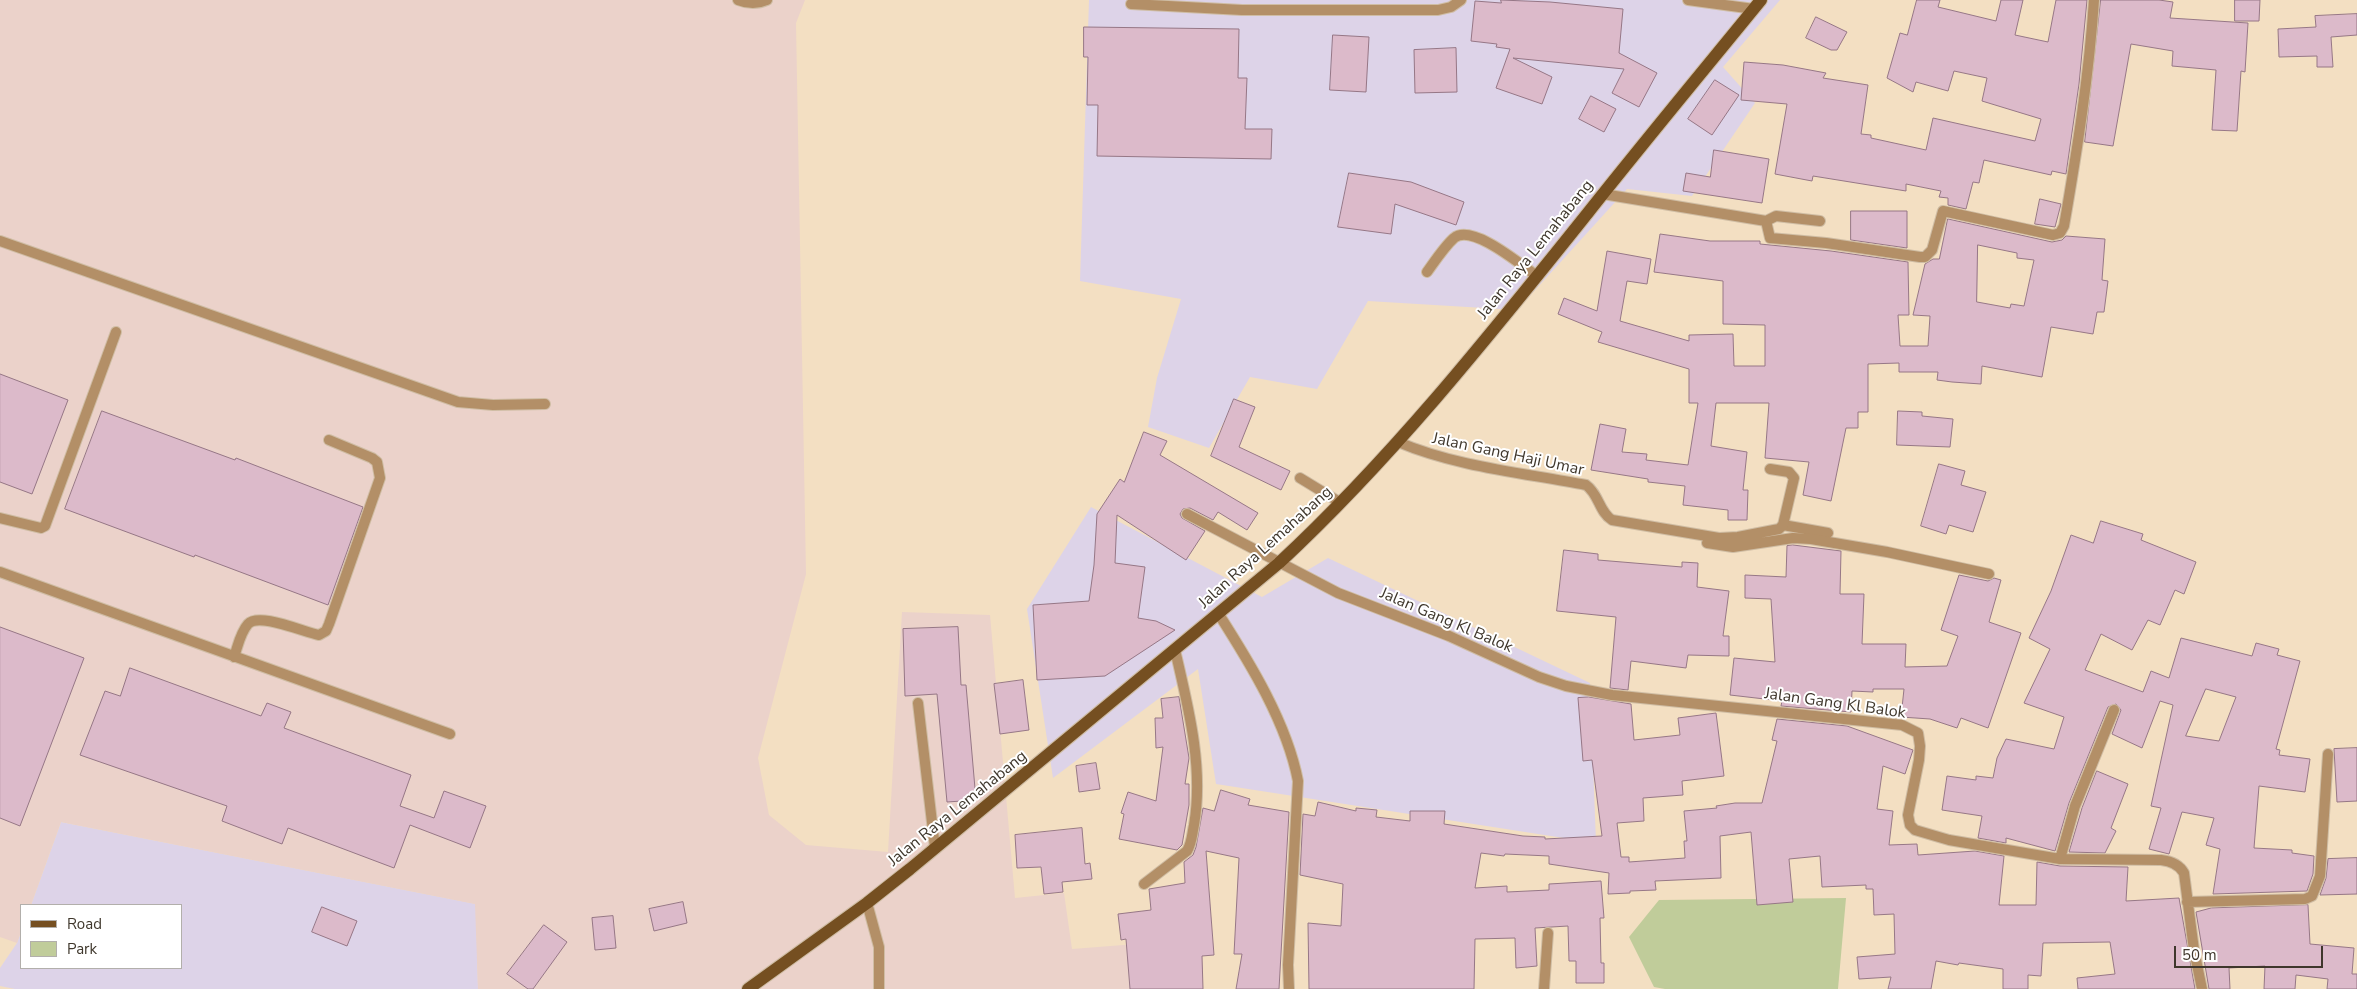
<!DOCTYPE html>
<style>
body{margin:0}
#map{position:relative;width:2357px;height:989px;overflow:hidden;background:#f3dfc2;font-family:"Nunito Sans",sans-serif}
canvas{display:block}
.legend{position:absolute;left:20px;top:904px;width:162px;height:65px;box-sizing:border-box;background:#fff;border:1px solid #b2afab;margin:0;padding:6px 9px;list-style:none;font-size:15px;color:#3f372c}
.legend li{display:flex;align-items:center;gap:10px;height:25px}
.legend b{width:25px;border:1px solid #b2afab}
.scale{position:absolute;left:2174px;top:946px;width:149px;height:22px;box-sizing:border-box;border:2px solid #3f372c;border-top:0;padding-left:6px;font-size:15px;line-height:18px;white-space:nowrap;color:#3f372c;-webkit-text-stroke:4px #fff;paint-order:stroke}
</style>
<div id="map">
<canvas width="2357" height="989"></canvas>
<ul class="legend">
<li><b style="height:6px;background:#754f21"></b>Road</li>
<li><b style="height:14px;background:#c0cc9a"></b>Park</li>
</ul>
<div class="scale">50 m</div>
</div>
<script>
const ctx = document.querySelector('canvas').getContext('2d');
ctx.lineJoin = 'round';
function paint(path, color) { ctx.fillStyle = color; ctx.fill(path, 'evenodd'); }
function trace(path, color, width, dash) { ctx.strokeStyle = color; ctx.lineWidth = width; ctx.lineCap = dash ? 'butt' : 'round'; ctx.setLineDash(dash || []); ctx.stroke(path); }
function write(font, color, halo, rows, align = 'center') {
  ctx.font = font + ' "Nunito Sans",sans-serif'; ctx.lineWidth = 4; ctx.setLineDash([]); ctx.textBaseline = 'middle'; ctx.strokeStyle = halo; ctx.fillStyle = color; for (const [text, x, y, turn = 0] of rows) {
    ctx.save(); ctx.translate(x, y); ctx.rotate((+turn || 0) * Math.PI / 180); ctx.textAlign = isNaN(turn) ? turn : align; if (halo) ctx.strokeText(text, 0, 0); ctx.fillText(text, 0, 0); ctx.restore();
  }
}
const commercial = new Path2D(`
 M1089 0H1780L1723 67 1755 103 1692 196 1627 189 1517 310 1368 301 1317 389 1250 377 1209 448 1148 427 1157 378 1181 299 1080 281Z
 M1091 507 1262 597 1328 558 1590 683 1596 843 1216 784 1198 669 1053 778 1027 609Z
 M61 822 476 904 478 989H15L0 986V968L17 943 21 932V968H181V905H31Z`);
const industrial = new Path2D(`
 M0 0H805L796 23 806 574 758 758 769 815 806 845 888 852 902 612 990 615 1015 898 1064 893 1072 949 1188 940 1193 989H478L475 904 61 822 31 905H21V932L17 943 0 937Z`);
const green = new Path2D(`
 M1846 898 1838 989H1665L1654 987 1629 937 1659 900Z`);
const building = new Path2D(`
 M1501 0 1550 2 1623 9 1619 53 1657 73 1639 107 1612 93 1624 69 1513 58 1552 77 1542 104 1496 88 1510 49 1496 47 1497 44 1471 41 1475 1 1501 3Z
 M1917 0H1940L1938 7 1996 21 2001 0H2023L2015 35 2048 42 2056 0H2087L2079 84 2066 174 2052 171 2051 175 1984 160 1979 183 1973 182 1966 209 1948 205V198L1939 197 1941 191 1906 184V191L1813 176 1812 181 1775 174 1787 104 1741 100 1744 62 1783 65 1826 73 1823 78 1868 85 1861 134 1871 135V138L1926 150 1933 118 2035 141 2041 119 1982 101 1987 78 1954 71 1948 91 1916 82 1913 92 1887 78 1900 33 1907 35Z
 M2101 0H2159L2173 2 2170 18 2248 23 2245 72 2241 71 2237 131 2212 130 2216 70 2172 66 2173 51 2131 44 2113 146 2085 142Z
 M2235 0H2260L2259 21H2235Z
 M2357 14V35L2331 37 2333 67H2317V56L2279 57 2278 29 2316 27 2315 16Z
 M1816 17 1847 32 1837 50H1831L1806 38Z
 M1084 27 1239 29 1238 78H1247L1245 129H1272L1271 159 1097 156 1098 105H1087L1088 57H1084Z
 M1333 35 1369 37 1366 92 1330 90Z
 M1456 48 1457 92 1415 93 1414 50Z
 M1715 80 1739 95 1712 135 1688 119Z
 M1591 96 1616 109 1604 132 1579 119Z
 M1714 150 1769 159 1762 203 1683 191 1686 173 1710 177Z
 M1349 173 1411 182 1464 202 1456 225 1395 204 1391 234 1338 227Z
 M2040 199 2061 204 2055 227 2035 224Z
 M1851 211H1907V248L1851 240Z
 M1948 219 2052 242 2062 240 2066 236 2105 239 2102 280 2108 281 2104 312H2097L2093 334 2051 327 2042 377 1982 366 1981 384 1952 382 1937 380 1938 372H1899V363L1868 364V412H1858V428H1846L1831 501 1803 495 1809 462 1765 458 1769 403H1716L1711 446 1747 452 1743 490H1748L1747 520H1728V510L1683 505 1685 486 1648 482V479L1591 470 1600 424 1626 429 1622 452 1647 454 1646 460 1688 465 1698 403H1689V369L1598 342 1602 332 1558 314 1564 298 1597 311 1607 251 1651 259 1647 284 1627 281 1620 321 1689 341V335L1733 334 1734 366H1765V325L1723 324V281L1654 272 1660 234 1710 241H1760V244L1831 251 1908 262 1909 315H1898L1900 346H1928L1930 316 1913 315 1925 264 1933 259H1939ZM1978 245 2017 253V258L2034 260 2024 306 2011 304 2010 308 1977 302Z
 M0 374 68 400 32 494 0 482Z
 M1234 399 1255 407 1239 447 1290 471 1281 490 1211 456Z
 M102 411 235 460 236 458 363 507 328 605 195 555 194 557 65 509Z
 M1898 411 1922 412V416L1953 419 1950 447 1897 445Z
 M1144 432 1167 441 1160 455 1258 513 1247 530 1218 512 1213 520 1190 508 1183 509 1180 514 1182 518 1205 531 1186 560 1117 515 1115 563 1145 567 1138 618 1156 621 1175 630 1105 676 1037 680 1033 605 1089 601 1094 565 1097 514 1120 479 1124 482Z
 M1939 464 1965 471 1961 485 1986 492 1973 532 1949 525 1946 534 1921 526Z
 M2101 521 2143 534 2141 540 2196 562 2184 594 2175 590 2160 625 2148 620 2132 650 2101 634 2085 670 2143 692 2151 671 2169 678 2181 638 2252 656 2256 643 2279 649 2277 655 2300 661 2276 749 2280 750 2279 755 2310 759 2305 792 2259 786 2254 848 2292 850V853L2314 856 2313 874 2307 891 2213 894 2220 849 2206 845 2214 818 2182 812 2169 854 2149 849 2161 808 2151 806 2173 705 2160 701 2142 748 2112 734 2121 710 2116 704 2108 707 2069 803 2055 851 2006 838V843L1978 838 1982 816 1942 810 1947 776 1976 780V776L1993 778 1997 758 2006 739 2054 749 2064 717 2024 703 2050 649 2029 638 2051 591 2071 535 2093 543ZM2206 689 2236 697 2219 741 2186 736Z
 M1793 545 1841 551 1840 594H1864L1862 644H1906L1905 667 1947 666 1958 636 1941 630 1959 575 1988 581 1994 578 2001 580 1989 622 2021 633 1988 728 1961 718 1957 728 1930 719 1901 717 1904 689H1873V692L1852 691 1851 712 1781 706 1782 701 1730 695 1734 658 1775 662 1771 599 1745 598V575L1786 577 1787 546Z
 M1564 550 1598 554V560L1682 567V562L1698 563 1697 587 1729 591 1723 636H1729V656L1688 655 1686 668 1631 661 1628 690 1610 688 1616 617 1557 611Z
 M0 627 84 658 20 826 0 818Z
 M958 627 961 685H966L976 800 947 802 937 694 905 696 903 629Z
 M130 668 261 716 267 703 291 712 284 728 411 775 400 806 434 818 444 791 486 806 470 848 410 825 394 868 288 828 282 844 222 821 227 806 80 755 105 691 120 696Z
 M1023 680 1029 730 1000 734 994 684Z
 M1179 697 1189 758 1185 784H1189V805L1182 845 1177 850 1119 839 1124 814 1121 813 1128 792 1156 801 1163 747 1156 748 1155 718H1163L1161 699Z
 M1589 697 1631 704 1634 740 1680 735 1678 718 1716 713 1724 776 1682 781 1683 795 1643 798 1644 821 1617 823 1621 857H1629V862L1685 858 1684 841H1687L1684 811 1717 808 1716 806 1735 803H1762L1777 741 1772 740 1777 719 1847 726 1913 750 1905 774 1883 766 1877 809 1893 811 1889 845 1917 844 1918 855 1975 851 2004 856 1999 905H2036L2037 862 2060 866 2128 867 2126 901 2179 898 2195 989H2078L2077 978 2115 974 2110 942 2043 943 2041 976 2028 975V989H2003V969L1959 963 1958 965 1936 961 1931 989H1888L1891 977 1859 979 1857 957 1895 954 1894 914 1874 915 1873 889H1866V885L1822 887 1820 856 1789 859 1793 902 1757 905 1751 832 1720 836 1721 878 1655 881 1656 890 1630 891V893L1608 894 1609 873 1549 864V856L1505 854 1504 856 1481 853 1475 888 1507 886V892L1549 890V884L1601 881 1604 918H1600L1601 963H1604V983H1576V961H1569L1568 926 1535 928 1537 966 1516 968 1515 938 1475 939 1474 989H1309L1308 923 1341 926 1343 884 1300 875 1303 814 1315 816 1318 802 1356 811V808L1377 810 1376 817 1410 821V811H1445L1444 824 1523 836 1545 837V839L1602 836 1592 760 1583 761 1578 698Z
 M2357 748V801L2337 802 2334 749Z
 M1096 763 1100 789 1079 792 1076 766Z
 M2097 771 2128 784 2111 828 2116 831 2105 853 2069 852 2082 808Z
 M1221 790 1250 799 1248 805 1289 812 1279 989H1236L1242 954H1234L1239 858 1206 851 1214 955 1202 956 1203 989H1130L1126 939 1121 940 1118 914 1151 910 1149 889 1185 883 1184 862 1193 855 1196 847 1203 808 1214 811Z
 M1082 828 1085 864 1090 863 1092 879 1062 882 1063 892 1044 894 1041 867 1017 868 1015 835Z
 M2357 858V894L2320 895 2326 878 2328 859Z
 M683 902 687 923 654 931 649 909Z
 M2308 905 2310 944 2354 948 2352 974H2357V989H2327L2328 979 2296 975 2295 989H2264L2265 966 2229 968 2230 989H2209L2196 912 2211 908Z
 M322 907 357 921 347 946 312 932Z
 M613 916 616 948 595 950 592 918Z
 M544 925 567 942 533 989H528L507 974Z`);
const lane = new Path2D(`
 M738 0C748 4 758 4 767 0
 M1688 0 1754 9
 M1131 4 1242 10H1438L1451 7 1461 0
 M0 241 458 402 493 405 545 404
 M1427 272C1435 261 1444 247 1454 238 1472 223 1521 265 1537 276
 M1300 478 1341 503
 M0 518 41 528 45 526 116 332
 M1783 525 1828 533
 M0 572 450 734
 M234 657C238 646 240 633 248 624 259 612 303 632 319 635L326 631 329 624 380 478 377 462 372 458 329 440
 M918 703 935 848
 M867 903 879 947V989`);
const street = new Path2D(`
 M1603 194 1766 221 1776 216 1820 221
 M1766 221 1770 238 1826 243 1920 257H1925L1932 250 1943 211 2053 235 2060 233 2064 226C2077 151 2089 76 2094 0
 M1398 442C1457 467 1524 473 1586 485 1599 494 1599 512 1612 520L1719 538 1738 537 1779 529 1783 525 1794 478 1789 472 1770 469
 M1187 514 1338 593 1449 636 1539 677 1566 686 1612 695 1902 725 1918 733 1920 746 1919 760 1908 815 1910 825 1915 830 1949 840 2060 859 2161 860C2170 861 2179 864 2184 873L2194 950 2202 989
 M1707 543 1733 547 1793 538 1811 539 1887 552 1989 574
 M1218 613C1250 663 1287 723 1298 781L1288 965 1289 989
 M2060 859 2075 806 2114 710
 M1144 884 1187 851C1192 843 1192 834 1194 825 1204 767 1188 706 1175 650
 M2187 902 2305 899 2312 896 2320 876 2328 754
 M1544 989 1548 933`);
const primary = new Path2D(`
 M748 989 867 903 910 869 1279 563C1393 457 1490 335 1587 214 1644 142 1703 71 1761 0`);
const streetNames = [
 ["Jalan Raya Lemahabang",1536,250,-51],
 ["Jalan Gang Haji Umar",1508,455,12],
 ["Jalan Raya Lemahabang",1266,548,-42],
 ["Jalan Gang Kl Balok",1446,621,23],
 ["Jalan Gang Kl Balok",1835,704,8],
 ["Jalan Raya Lemahabang",958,809,-39]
];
paint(commercial, '#ddd3e8');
paint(industrial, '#ebd2ca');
paint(green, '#c0cc9a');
paint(building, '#dcbaca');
trace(building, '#967786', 1);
trace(lane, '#cfbda4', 12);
trace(street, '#cfbda4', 12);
trace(primary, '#cfbda4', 14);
trace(lane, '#b38f67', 10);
trace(street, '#b38f67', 10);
trace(primary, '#754f21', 12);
write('16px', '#3f372c', '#fff', streetNames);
</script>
